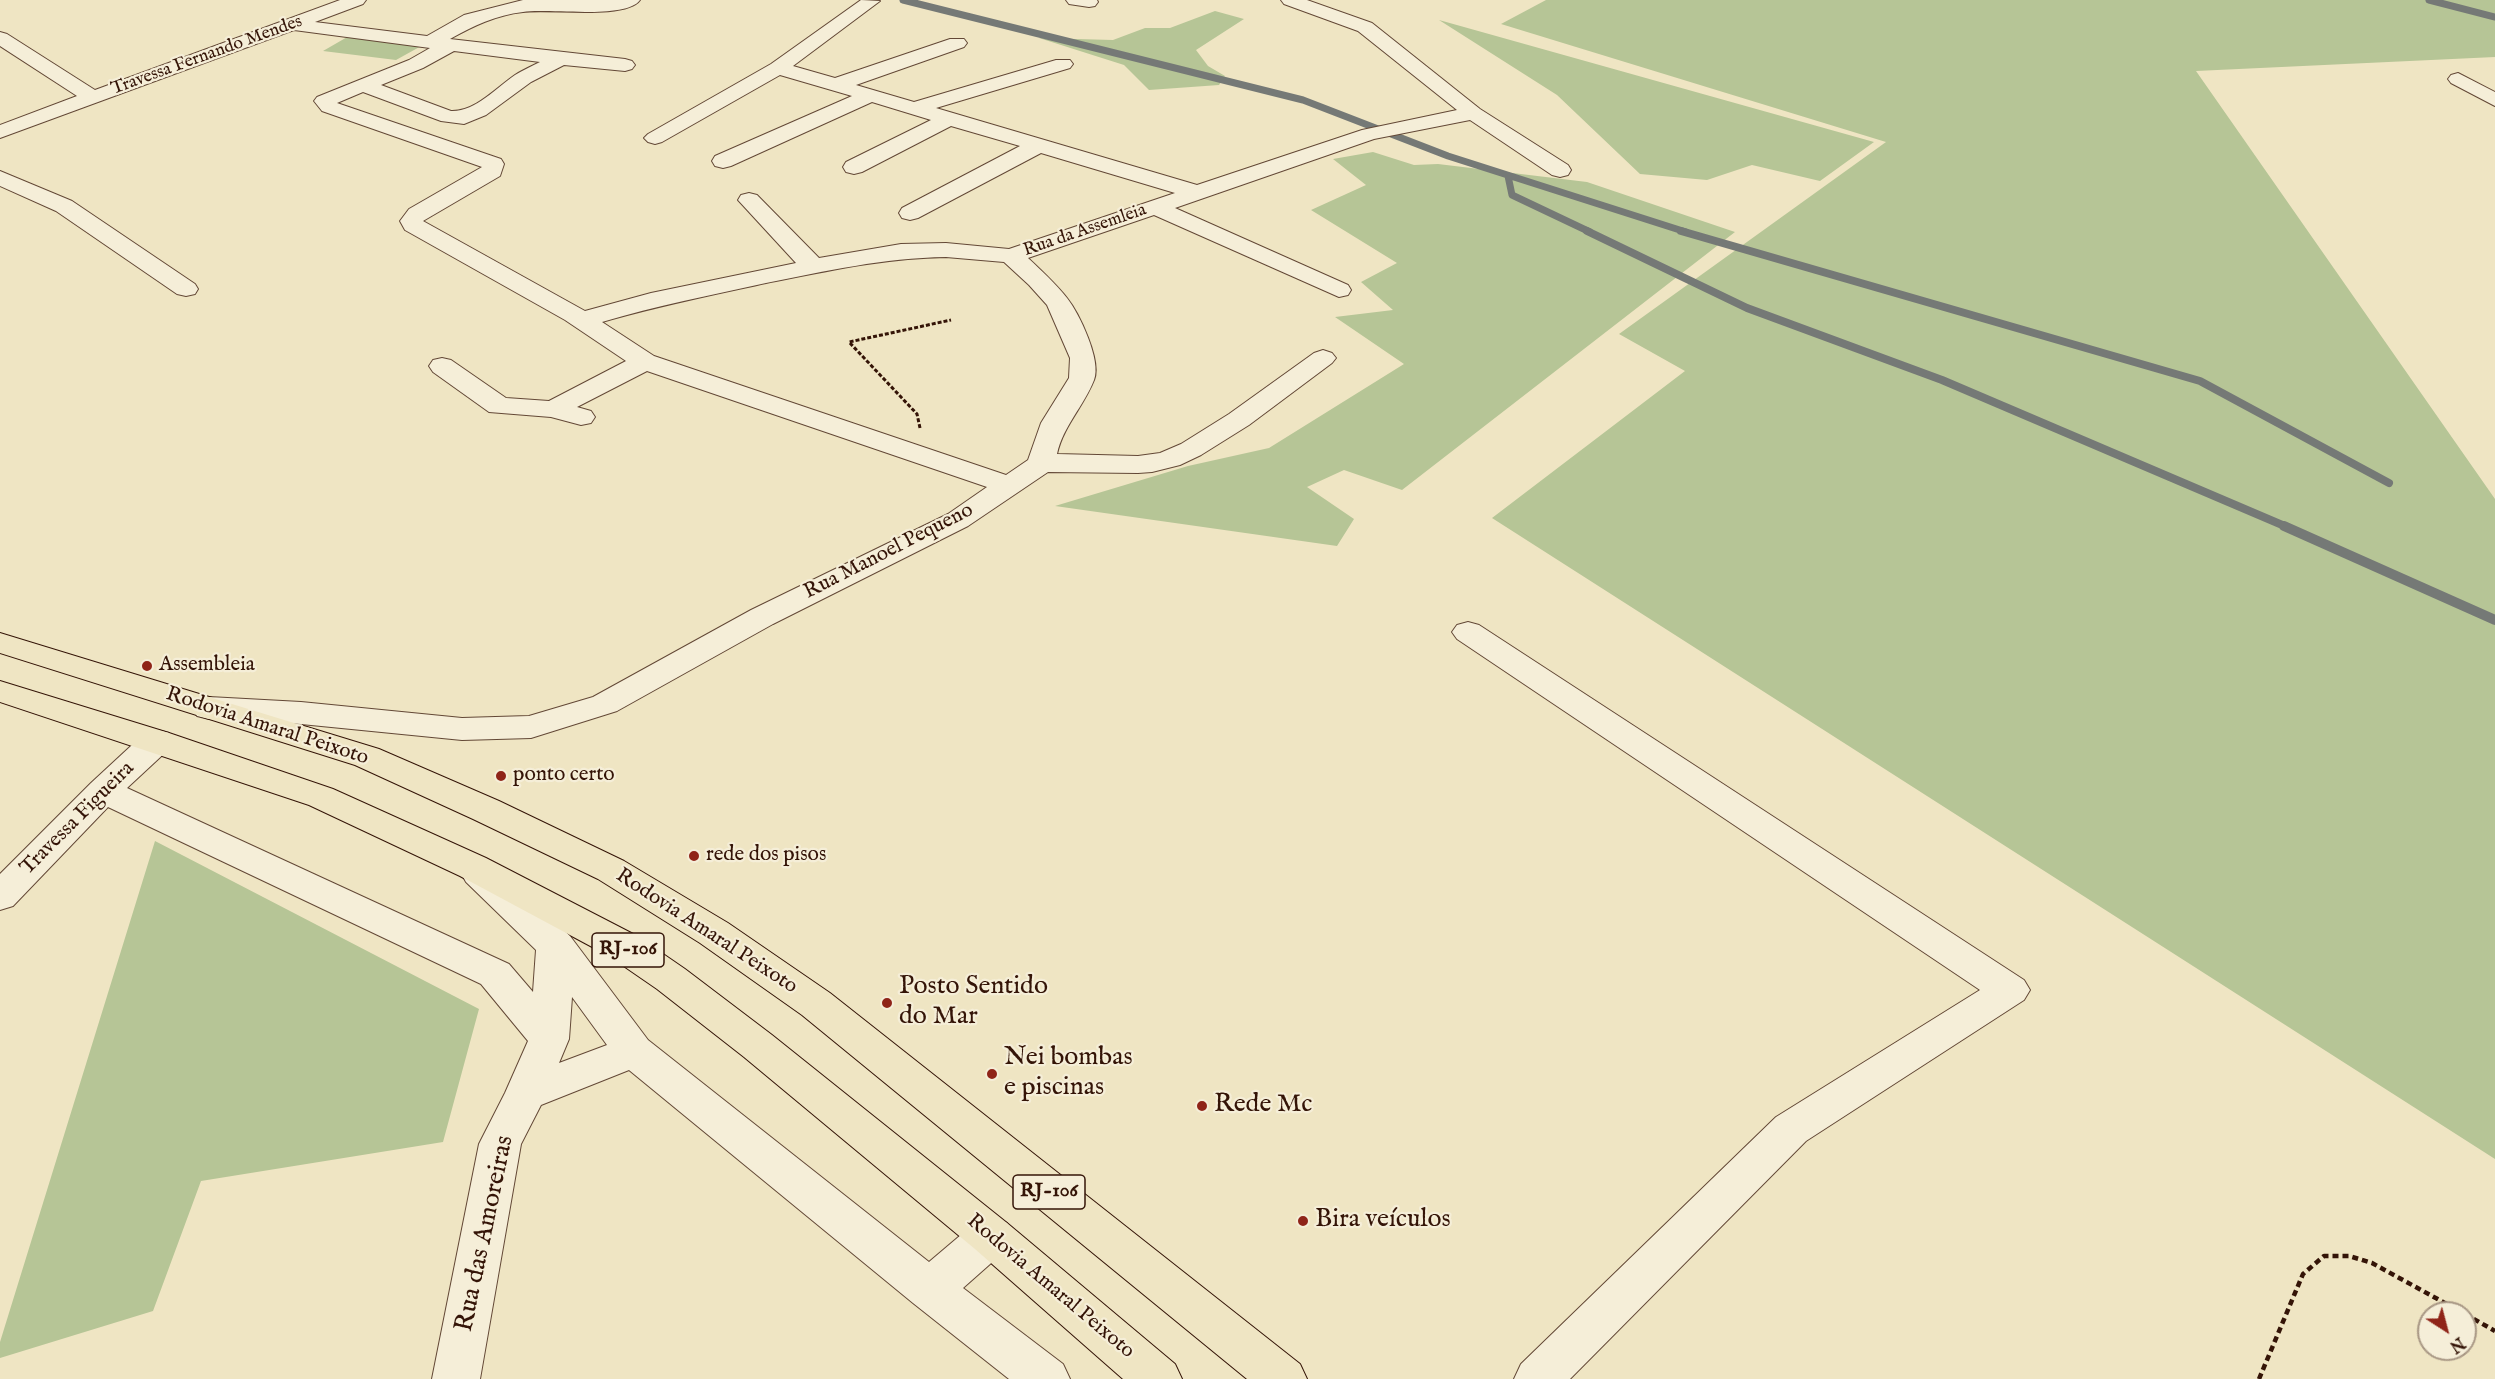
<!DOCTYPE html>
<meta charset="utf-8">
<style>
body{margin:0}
#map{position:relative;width:2495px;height:1379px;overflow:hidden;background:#efe5c3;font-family:"IM FELL English",serif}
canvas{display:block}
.north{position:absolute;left:2417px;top:1301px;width:60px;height:60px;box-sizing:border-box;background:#f5eed8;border:2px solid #a89784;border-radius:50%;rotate:144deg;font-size:16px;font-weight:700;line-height:24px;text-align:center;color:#341407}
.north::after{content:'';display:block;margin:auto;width:21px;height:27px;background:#8f2418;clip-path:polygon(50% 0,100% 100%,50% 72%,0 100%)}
</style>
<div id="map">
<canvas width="2495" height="1379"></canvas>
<div class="north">N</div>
</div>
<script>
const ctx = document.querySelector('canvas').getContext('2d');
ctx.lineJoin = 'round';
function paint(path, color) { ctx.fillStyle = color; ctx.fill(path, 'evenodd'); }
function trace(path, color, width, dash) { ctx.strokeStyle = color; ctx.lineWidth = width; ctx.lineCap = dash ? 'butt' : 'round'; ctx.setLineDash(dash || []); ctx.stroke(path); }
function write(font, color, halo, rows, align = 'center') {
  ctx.font = font + ' "IM FELL English",serif'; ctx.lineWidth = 4.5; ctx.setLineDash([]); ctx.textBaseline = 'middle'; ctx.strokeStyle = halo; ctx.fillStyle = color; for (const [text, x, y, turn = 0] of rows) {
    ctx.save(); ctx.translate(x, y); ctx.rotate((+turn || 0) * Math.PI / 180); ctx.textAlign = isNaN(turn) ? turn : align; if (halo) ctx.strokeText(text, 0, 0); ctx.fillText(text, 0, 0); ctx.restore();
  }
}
const green = new Path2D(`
 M1546 0H2495V57L2196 71 2495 499V1159L1492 518 1685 371 1619 334 1886 142 1501 24Z
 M1215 11 1244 19 1196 50 1208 66 1225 76 1219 85 1149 90 1124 65 1039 38 1113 40 1145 28H1170Z
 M1439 20 1874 142 1820 181 1752 165 1707 180 1640 174 1557 95Z
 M349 36 423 45 396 60 323 51Z
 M1373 152 1414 165 1438 164 1587 182 1735 232 1402 490 1344 470 1307 487 1354 519 1337 546 1055 506 1188 466 1269 448 1404 364 1335 317 1393 310 1361 282 1397 263 1311 210 1366 185 1333 159Z
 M155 841 479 1009 443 1142 201 1181 153 1311 0 1358V1342Z`);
const streamFar2 = new Path2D(`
 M903 0 1303 100 1448 156 1686 232
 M2429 0 2495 17
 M1508 176 1512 195 1590 232`);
const streamFar1 = new Path2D(`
 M1587 231 1747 308 1942 380 2287 527
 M1681 231 2200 381 2389 483`);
const stream = new Path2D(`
 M2284 526 2495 620`);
const pathFar1 = new Path2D(`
 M920 428 917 414 849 342 951 320`);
const path = new Path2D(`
 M2465 1314 2495 1331
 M2259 1379 2303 1274 2324 1256H2349L2372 1263 2463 1313`);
const minor = new Path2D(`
 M340 0H366L363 4 315 22 427 36 464 15 523 0H640C626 20 547 8 523 12 496 15 473 26 450 39L625 59 632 61 635 65 632 69 625 71 564 65 531 82 486 115 464 124 441 121 363 92 337 103 501 159 504 164 500 176 423 221 585 311 651 293 796 263 738 200 741 195 749 193 757 195 819 258 901 244 946 243 1009 249 1175 193 1041 153 918 218 910 220 902 218 899 213 902 208 1020 146 951 126 862 172 854 174 846 172 843 167 846 162 931 120 872 102 731 166 723 168 715 166 712 161 715 156 852 96 780 75 662 142 655 144 648 142 644 138 648 134 771 64 861 0 880 1 793 66 835 78 950 39H964L967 43 964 47 856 85 914 102 1056 60H1070L1073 64 1070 68 936 108 1197 185 1362 130 1457 110 1358 31 1284 4 1281 0H1307L1372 23 1480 109 1568 165 1571 170 1568 175 1560 177 1552 175 1470 120 1374 139 1175 208 1348 285 1351 290 1348 295 1339 297 1154 215 1028 258C1042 271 1055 283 1067 298 1079 313 1102 361 1094 380 1084 406 1063 426 1057 454L1138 456 1160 453 1181 444 1229 414 1314 353 1323 350 1332 353 1336 358 1332 363 1249 425 1201 455 1180 465 1152 472 1138 473 1048 472 968 526 773 624 617 711 531 738 462 740 301 724 209 719 197 716 192 708 197 700 209 697 301 702 462 718 529 716 593 697 751 610 948 514 987 487 647 371 577 407 591 411 595 417 591 423 581 425 551 417 489 412 433 372 429 366 433 360 442 358 451 360 506 398 549 401 626 361 565 320 405 230 400 221 409 209 482 167 322 111 314 101 317 97 409 60 430 48 294 30 0 138V125L77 96 0 46V32L7 34 95 90ZM454 51 540 62C532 66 523 70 515 75 496 88 475 112 451 111L381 85 423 68ZM946 257 1004 262 1029 285 1047 305 1070 358 1069 378 1041 423 1028 460 1006 475 654 356 602 322C656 306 711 295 766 283 827 271 883 258 946 257Z
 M1066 0H1097L1098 2 1095 6 1089 7 1069 4Z
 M2458 73 2495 92V106L2451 83 2448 79 2451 75Z
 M0 171 72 201 195 284 198 289 195 294 186 296 177 294 56 211 0 186Z
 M1468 622 1479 625 2024 980 2030 990 2024 1000 1806 1141 1570 1379H1514L1521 1364 1776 1117 1980 990 1457 639 1452 632 1457 625Z
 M157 730 169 733 174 741 169 749 127 788 509 964 533 992 536 950 466 882 461 873 466 864 479 860 492 864 570 936 648 1040 929 1262 975 1223 991 1217 1007 1223 1013 1236 1007 1249 963 1288 1063 1364 1070 1379H1009L913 1303 629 1070 541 1105 521 1144 480 1379H432L479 1144 505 1093 528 1041 481 984 108 807 13 906 0 910V874L91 783 145 733ZM572 997 607 1045 559 1063 569 1039Z`);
const highway = new Path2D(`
 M0 633 379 749 499 801 624 861 728 923 830 993 1300 1364 1307 1379H1247L802 1015 700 943 598 879 473 819 355 765 0 653Z
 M0 681 169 733 333 789 486 858 637 936 685 969 772 1035 1007 1223 1175 1364 1182 1379H1123L975 1249 744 1057 657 989 609 956 460 876 309 805 0 702Z`);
const markers = [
 [147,666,6,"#8f2418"],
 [501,776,6,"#8f2418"],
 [694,856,6,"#8f2418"],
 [887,1003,6,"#8f2418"],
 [992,1074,6,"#8f2418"],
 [1202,1106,6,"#8f2418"],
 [1303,1221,6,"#8f2418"]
];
const farStreetnames = [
 ["Travessa Fernando Mendes",207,56,-20],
 ["Rua da Assemleia",1085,231,-19]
];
const shields = [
 [628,950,72],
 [1049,1192,72]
];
const shieldNames = [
 ["RJ-106",628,950],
 ["RJ-106",1049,1192]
];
const streetNames = [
 ["Rua Manoel Pequeno",889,552,-27],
 ["Rodovia Amaral Peixoto",267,727,18],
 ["Travessa Figueira",78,819,-45],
 ["Rodovia Amaral Peixoto",706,932,33],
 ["Rodovia Amaral Peixoto",1050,1287,40]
];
const poiNames = [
 ["Assembleia",159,666],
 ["ponto certo",513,776],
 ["rede dos pisos",706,856]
];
const nearPoinames = [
 ["Posto Sentido",899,988],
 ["do Mar",899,1018],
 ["Nei bombas",1004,1059],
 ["e piscinas",1004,1089],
 ["Rede Mc",1214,1106],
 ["Bira veículos",1315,1221]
];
const nearStreetnames = [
 ["Rua das Amoreiras",486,1234,-78]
];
paint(green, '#b6c596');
trace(streamFar2, '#757976', 7);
trace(streamFar1, '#757976', 8);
trace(stream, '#757976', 10);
trace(minor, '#634836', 2);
trace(highway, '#341407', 2);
trace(pathFar1, '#341407', 3, [4, 2]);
trace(path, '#341407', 4.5, [6, 4]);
paint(minor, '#f5eed8');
paint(highway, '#efe5c3');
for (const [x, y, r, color] of markers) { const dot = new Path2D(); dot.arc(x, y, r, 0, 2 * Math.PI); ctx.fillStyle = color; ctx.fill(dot); trace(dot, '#f5eed8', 2); }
write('18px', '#341407', '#f5eed8', farStreetnames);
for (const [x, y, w] of shields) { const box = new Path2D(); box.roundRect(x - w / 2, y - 17, w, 34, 4.5); ctx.fillStyle = '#f5eed8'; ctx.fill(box); trace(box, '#341407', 1.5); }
write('bold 20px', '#341407', null, shieldNames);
write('21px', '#341407', '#f5eed8', streetNames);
write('21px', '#341407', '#f5eed8', poiNames, 'left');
write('26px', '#341407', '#f5eed8', nearPoinames, 'left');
write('26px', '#341407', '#f5eed8', nearStreetnames);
</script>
